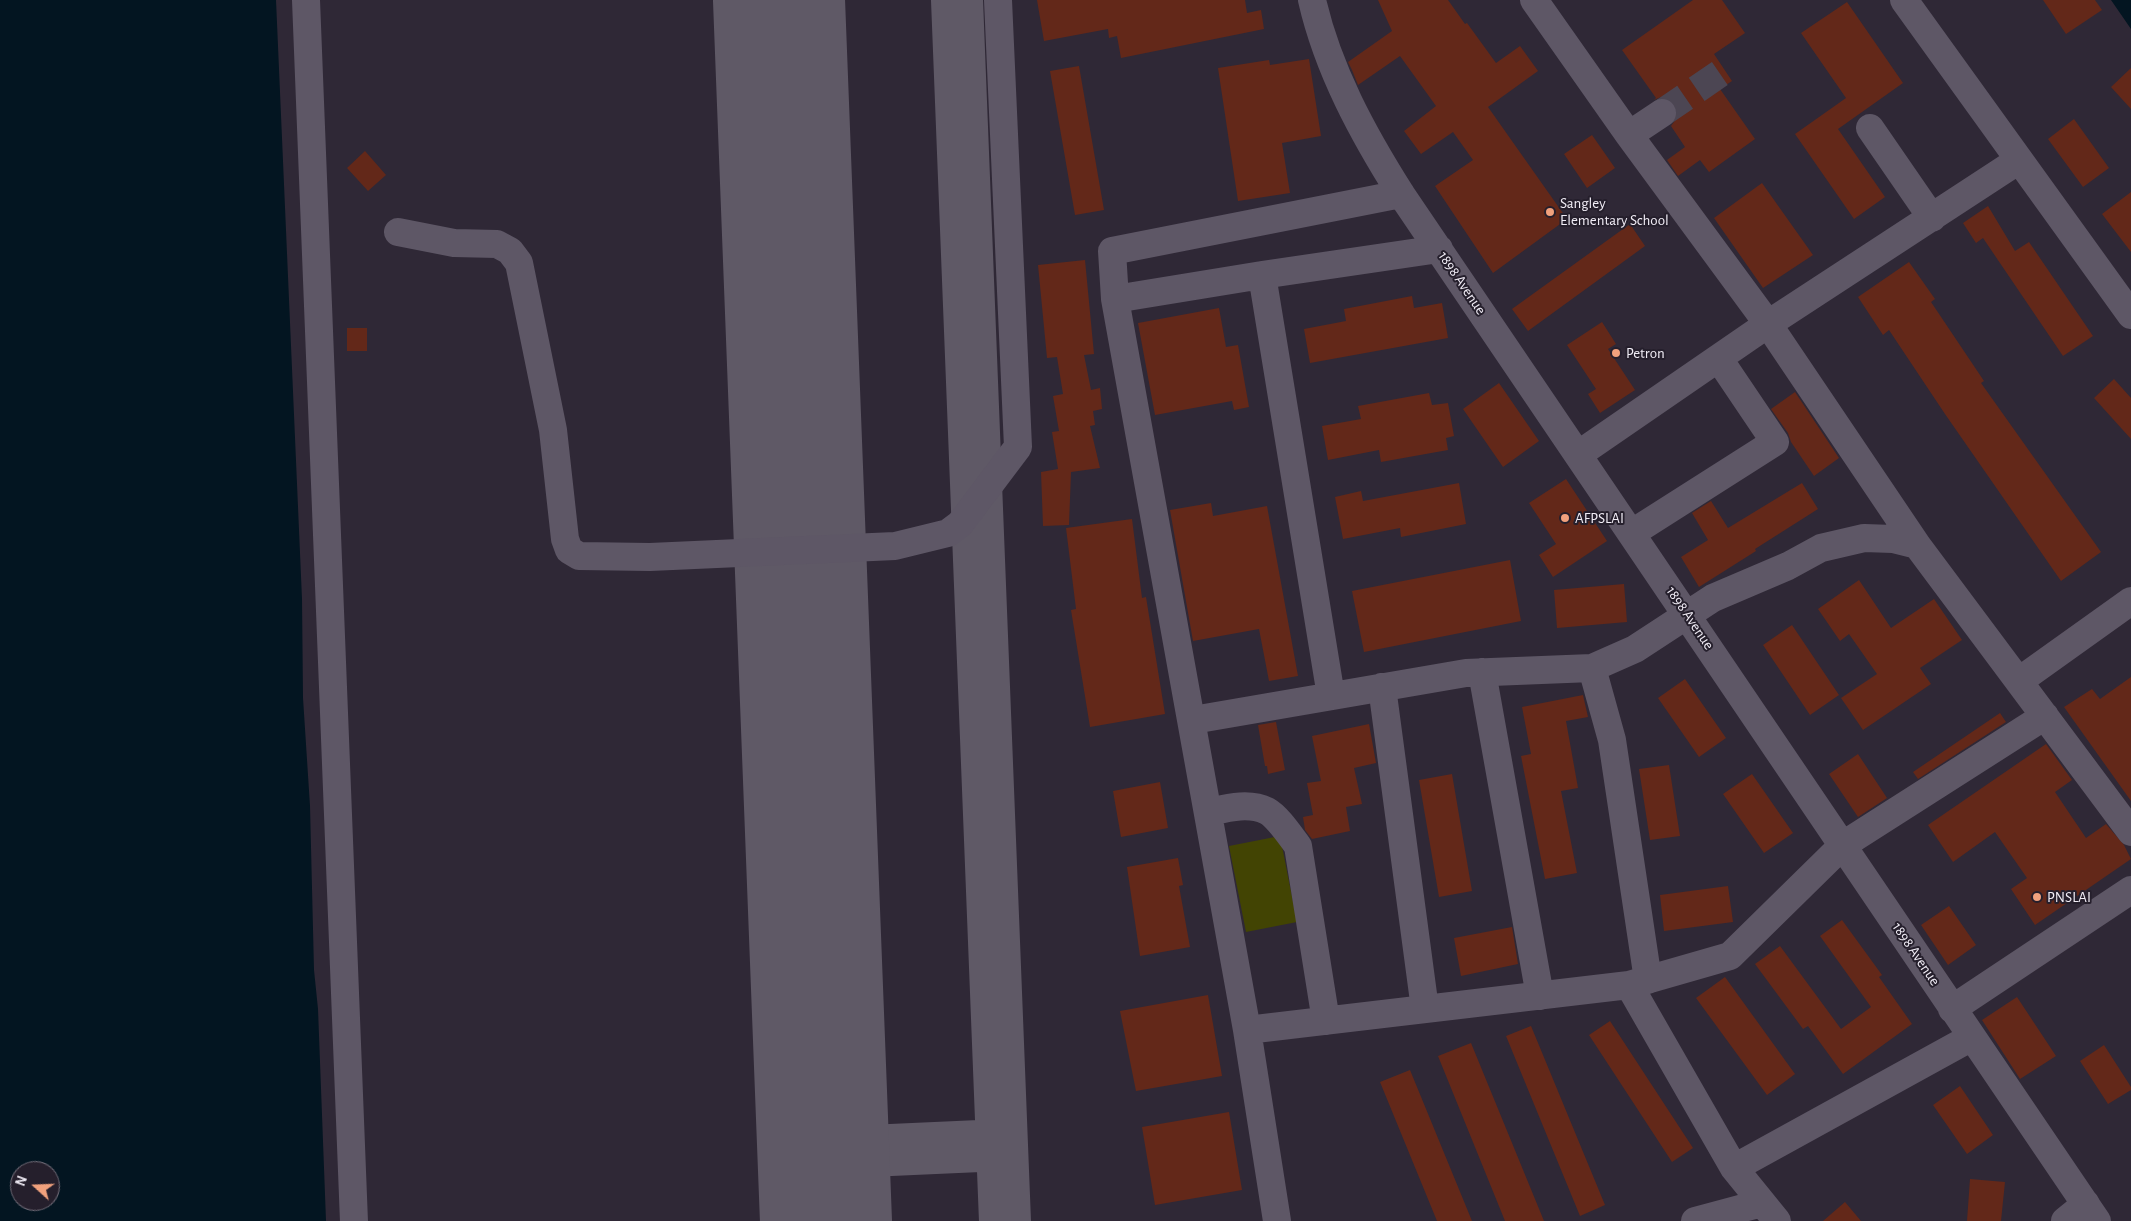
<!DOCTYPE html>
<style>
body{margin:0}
#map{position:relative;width:2131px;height:1221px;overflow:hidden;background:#2f2836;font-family:"Alegreya Sans",sans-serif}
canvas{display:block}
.north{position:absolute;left:10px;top:1161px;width:50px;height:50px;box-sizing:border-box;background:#251f2c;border:1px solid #77717d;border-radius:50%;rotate:290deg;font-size:14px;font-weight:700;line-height:20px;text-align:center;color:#f1edf6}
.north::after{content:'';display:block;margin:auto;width:18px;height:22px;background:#f1a17d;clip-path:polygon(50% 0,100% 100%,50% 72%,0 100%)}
</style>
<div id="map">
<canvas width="2131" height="1221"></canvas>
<div class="north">N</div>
</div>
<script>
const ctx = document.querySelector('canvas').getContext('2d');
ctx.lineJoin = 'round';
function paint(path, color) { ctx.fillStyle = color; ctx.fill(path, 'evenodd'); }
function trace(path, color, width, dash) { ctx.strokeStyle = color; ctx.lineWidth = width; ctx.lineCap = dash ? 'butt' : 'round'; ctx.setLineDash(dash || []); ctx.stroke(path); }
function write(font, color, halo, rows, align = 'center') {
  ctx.font = font + ' "Alegreya Sans",sans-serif'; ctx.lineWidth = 4; ctx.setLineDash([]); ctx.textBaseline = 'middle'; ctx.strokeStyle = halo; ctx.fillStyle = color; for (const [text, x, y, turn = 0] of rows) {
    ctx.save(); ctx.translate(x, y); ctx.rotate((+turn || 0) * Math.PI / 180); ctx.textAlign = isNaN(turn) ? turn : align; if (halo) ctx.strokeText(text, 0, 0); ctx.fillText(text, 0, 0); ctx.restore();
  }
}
const green = new Path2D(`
 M1280 836 1297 922 1246 932 1229 846Z`);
const water = new Path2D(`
 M0 0H276L302 599 303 698 310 806 314 970 318 1009 326 1221H0ZM20 1171H50V1201H20Z
 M2111 0H2131V29Z`);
const taxiway = new Path2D(`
 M957 0 1005 1221
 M824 1153 1002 1145`);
const runway = new Path2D(`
 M779 0 826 1221`);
const building = new Path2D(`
 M1037 0H1245L1247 13 1261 10 1264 29 1121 58 1117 36 1109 38 1108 29 1044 41Z
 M1378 0H1448L1465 24 1467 23 1496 63 1520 46 1538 71 1488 107 1567 219 1493 273 1435 186 1473 160 1453 132 1421 154 1404 131 1436 106 1400 56 1358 85 1352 70 1348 62 1392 31Z
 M1693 0H1722L1745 33 1714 54 1732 81 1720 89 1755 139 1709 172 1700 160 1678 176 1667 160 1685 147 1671 126 1676 119 1678 112 1675 105 1668 99 1661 97 1654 100 1656 98 1622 50Z
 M2043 0H2095L2102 10 2066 34Z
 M1847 2 1903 83 1838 129 1885 197 1854 219 1795 134 1846 98 1801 33Z
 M1309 59 1321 136 1282 143 1290 193 1238 201 1218 68 1269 60 1270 65Z
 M1079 66 1104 210 1075 215 1050 71Z
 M2131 68V109L2111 87Z
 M2074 119 2109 168 2083 187 2048 139Z
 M1592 135 1615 168 1587 188 1564 154Z
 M365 151 386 175 368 191 347 168Z
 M1762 183 1813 255 1763 288 1714 218Z
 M2131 192V252L2102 214Z
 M1988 206 2015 251 2029 242 2093 336 2063 356 1983 238 1976 243 1963 223Z
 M1630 224 1645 246 1528 331 1512 309Z
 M1085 260 1094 354 1084 355 1091 390 1100 388 1102 409 1093 411 1095 425 1090 426 1100 468 1071 472 1069 525 1043 526 1041 472 1058 469 1052 432 1059 431 1053 396 1063 394 1057 357 1047 358 1038 265Z
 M1909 262 1935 299 1931 302 1984 381 1981 383 2101 552 2061 581 1945 414 1889 330 1883 335 1858 297Z
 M1412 296 1414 308 1442 303 1448 338 1310 363 1304 329 1346 321 1344 309Z
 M1219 308 1226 347 1238 345 1249 407 1234 410 1232 401 1155 415 1138 323Z
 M1602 322 1616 344 1608 349 1635 390 1600 413 1588 394 1596 389 1567 345Z
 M347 328H367V351H347Z
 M2114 379 2131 398V439L2094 398Z
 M1499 383 1539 441 1503 467 1463 409Z
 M1795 392 1839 458 1814 476 1791 442 1788 433 1771 409Z
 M1429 393 1432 405 1448 403 1454 436 1446 438 1448 450 1381 462 1379 450 1328 460 1322 426 1361 419 1358 406Z
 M1566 479 1607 541 1553 577 1539 555 1556 544 1529 503Z
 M1459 483 1466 524 1401 537 1400 528 1343 539 1335 497 1361 491 1363 501Z
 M1802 483 1818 509 1755 549 1756 551 1699 587 1681 557 1708 540 1692 513 1711 501 1728 528Z
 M1211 503 1213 516 1267 506 1298 676 1269 681 1259 629 1193 641 1170 510Z
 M1132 519 1142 598 1146 597 1165 714 1090 727 1071 610 1076 609 1066 528Z
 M1510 560 1521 621 1364 652 1352 591Z
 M1859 580 1891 628 1934 599 1962 640 1920 668 1931 684 1863 730 1841 698 1877 674 1849 634 1840 641 1818 609Z
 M1624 584 1627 622 1557 628 1554 590Z
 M1792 625 1839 695 1810 715 1763 645Z
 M2131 677V801L2064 707 2092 689 2100 699Z
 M1685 679 1726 738 1699 757 1658 698Z
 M1583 695 1588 717 1566 721 1578 788 1561 791 1577 873 1545 879 1521 756 1531 754 1522 707Z
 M2000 713 2006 722 1918 779 1913 772Z
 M1276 722 1285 770 1268 774 1267 766H1265L1258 725Z
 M1369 724 1376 763 1354 768 1362 804 1346 807 1350 831 1312 839 1305 830 1303 817 1313 815 1307 783 1321 781 1312 736Z
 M2046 744 2072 780 2055 792 2086 838 2106 824 2124 845 2131 859 2035 925 2011 889 2027 878 1995 832 1953 862 1928 825Z
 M1858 754 1887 798 1858 817 1829 774Z
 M1669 765 1680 836 1650 840 1639 769Z
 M1452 774 1472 891 1439 897 1419 780Z
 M1752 774 1793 833 1764 853 1723 794Z
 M1160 782 1168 828 1121 837 1113 791Z
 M1178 858 1183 885 1179 886 1190 947 1140 956 1127 867Z
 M1728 886 1733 922 1664 931 1660 895Z
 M1949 906 1976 945 1948 965 1921 925Z
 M1842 920 1882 975 1879 977 1912 1024 1843 1074 1808 1026 1803 1029 1755 964 1780 946 1841 1029 1871 1007 1820 936Z
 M1512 927 1518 964 1461 976 1454 938Z
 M1725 977 1795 1074 1767 1095 1696 998Z
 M1208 995 1222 1076 1136 1091 1120 1011Z
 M2017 997 2056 1056 2020 1079 1982 1020Z
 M1610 1021 1693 1148 1672 1162 1589 1035Z
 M1531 1026 1605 1205 1580 1216 1506 1036Z
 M1471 1043 1544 1221H1505L1438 1056Z
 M2104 1045 2131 1087V1090L2108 1104 2080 1061Z
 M1410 1070 1472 1221H1437L1380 1082Z
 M1960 1086 1993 1135 1967 1154 1933 1105Z
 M1229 1112 1242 1190 1155 1205 1142 1127Z
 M1970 1179 2005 1182 2001 1221H1967Z
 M1845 1202 1861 1221H1823Z`);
const minorTunnel = new Path2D(`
 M1662 113 1725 70`);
const minor = new Path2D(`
 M306 0 354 1221
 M1312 0C1328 70 1363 134 1401 194L2097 1221
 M1534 0 1629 135 1768 324 1917 545 2131 832
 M1904 0 2131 315
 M1870 128 1932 218
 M1629 135 1662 113
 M398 232 454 243 497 244 510 251 519 263 553 430 565 539 569 550 579 556 650 557 895 546 948 533 960 524 1018 447 998 0
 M1262 275 1331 696
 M1115 299 1262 275 1439 249
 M1579 454 1768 324 2019 160
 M1632 533 1775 442 1719 359
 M1592 668 1612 740 1648 980
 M1482 672 1540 996
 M2019 681 2131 601
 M1382 687 1425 1009
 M1193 720 1466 673 1592 668 1635 649 1713 598 1788 566 1821 548 1864 538 1893 539 1917 545
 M1209 812C1227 808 1249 802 1267 811 1278 817 1291 837 1298 846L1326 1021
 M1629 985 1734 1168 1777 1221
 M1952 1009 2131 890
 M1247 1030 1629 985 1730 956 1843 845 2045 716
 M1734 1168 1972 1037
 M1277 1221 1247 1030 1115 299 1112 251 1401 194
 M1695 1221 1762 1203
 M2065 1221 2086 1204`);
const markers = [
 [1550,212,5,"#f1a17d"],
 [1616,353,5,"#f1a17d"],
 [1565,518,5,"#f1a17d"],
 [2037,897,5,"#f1a17d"]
];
const poiNames = [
 ["Sangley",1560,203],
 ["Elementary School",1560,220],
 ["Petron",1626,353],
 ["AFPSLAI",1575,518],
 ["PNSLAI",2047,897]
];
const streetNames = [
 ["1898 Avenue",1462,283,56],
 ["1898 Avenue",1690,618,56],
 ["1898 Avenue",1916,954,56]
];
paint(green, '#424403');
paint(water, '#031521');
trace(taxiway, '#5f5966', 52);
trace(runway, '#5f5966', 132);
paint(building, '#632819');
trace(minorTunnel, '#4c4653', 28, [28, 14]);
trace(minor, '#5e5766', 28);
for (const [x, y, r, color] of markers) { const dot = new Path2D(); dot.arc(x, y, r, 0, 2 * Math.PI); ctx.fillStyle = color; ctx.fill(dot); trace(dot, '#251f2c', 2); }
write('15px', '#f1edf6', '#251f2c', poiNames, 'left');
write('15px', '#f1edf6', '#251f2c', streetNames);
</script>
